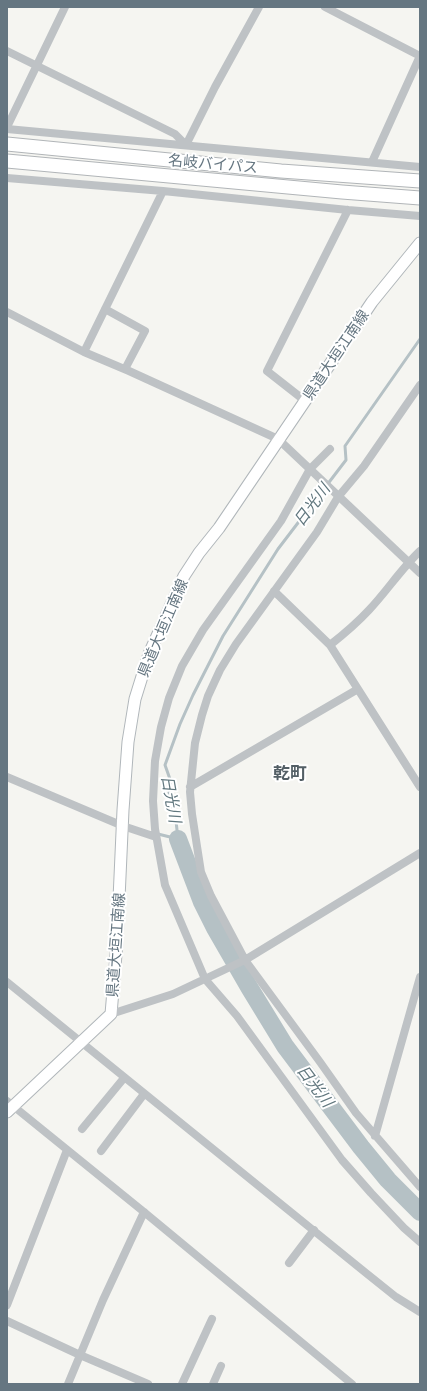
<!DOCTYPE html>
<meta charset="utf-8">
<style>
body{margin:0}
#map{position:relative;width:427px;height:1391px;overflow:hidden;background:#f5f5f1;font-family:"Exo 2",sans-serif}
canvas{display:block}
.frame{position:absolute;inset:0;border:8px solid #657681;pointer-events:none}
</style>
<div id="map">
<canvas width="427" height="1391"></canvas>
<div class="frame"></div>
</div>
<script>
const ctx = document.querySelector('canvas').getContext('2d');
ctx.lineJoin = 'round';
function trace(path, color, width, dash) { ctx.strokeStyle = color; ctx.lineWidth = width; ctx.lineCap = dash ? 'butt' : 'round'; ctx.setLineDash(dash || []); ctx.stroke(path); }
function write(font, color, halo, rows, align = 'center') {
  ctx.font = font + ' "Exo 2","Noto Sans JP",sans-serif'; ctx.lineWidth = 4; ctx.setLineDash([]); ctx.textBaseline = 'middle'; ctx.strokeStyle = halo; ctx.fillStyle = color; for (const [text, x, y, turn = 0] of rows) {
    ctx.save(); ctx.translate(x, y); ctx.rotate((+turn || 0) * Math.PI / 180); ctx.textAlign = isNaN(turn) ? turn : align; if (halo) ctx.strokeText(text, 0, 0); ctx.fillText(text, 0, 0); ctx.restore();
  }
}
const stream = new Path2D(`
 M158 834 178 839 176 821 169 793 171 782 165 765 180 724 193 695 223 636 278 549 346 460 345 446 420 339`);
const river = new Path2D(`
 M178 839 202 902 215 928 249 987 285 1046 361 1147 388 1180 420 1212`);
const minor = new Path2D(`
 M325 7 420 56
 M7 51 175 134 186 145 215 87 259 7
 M7 127 65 7
 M7 129 420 167
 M372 162 420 56
 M7 178 163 191 84 352
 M163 191 348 210 420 216
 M105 309 145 331 125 369
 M7 312 84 352 129 371 278 439 420 573
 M420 385 364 466 338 497 317 532 236 644 220 670 208 696 202 715 195 743 190 792 192 814 201 872 211 896 245 960 320 1062 356 1113 420 1187
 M304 400 267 371 348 210
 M330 449 310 469 281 521 203 630 182 666 169 698 161 727 155 761 153 801 155 829 165 885 205 979 237 1016 342 1160 371 1193 404 1228 420 1242
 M420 551C401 569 387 591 369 610 357 623 344 634 330 645L420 787
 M274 591 330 645
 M7 777 123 826 156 837
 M190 787 358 689
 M7 982 366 1273 396 1297 420 1312
 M111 1014 173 994 245 960 420 853
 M7 1101 144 1212 352 1384
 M82 1129 124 1078
 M375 1136 420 977
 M101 1151 144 1094
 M289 1263 314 1230
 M7 1305 67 1150
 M7 1321 80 1355 148 1384
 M68 1384 103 1300 144 1212
 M182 1384 212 1319
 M213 1384 221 1366`);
const secondary = new Path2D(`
 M7 1112 111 1014 117 943 123 810 128 742 135 699 149 654 184 576 199 553 219 528 372 302 420 243`);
const trunk = new Path2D(`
 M7 144 281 171 420 181
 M7 161 342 192 420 198`);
const streetNames = [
 ["名岐バイパス",213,164,5],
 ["県道大垣江南線",336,355,-56],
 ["県道大垣江南線",163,628,-67],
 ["県道大垣江南線",116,945,-86]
];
const waterNames = [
 ["日光川",312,505,-53],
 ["日光川",171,799,80],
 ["日光川",315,1086,53]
];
const quarterNames = [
 ["乾町",290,773]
];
trace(stream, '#b5c1c5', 3);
trace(river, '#b5c1c5', 18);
trace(secondary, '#b0b6ba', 13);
trace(trunk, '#b1b5b8', 15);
trace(minor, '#bec2c5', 8);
trace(secondary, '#fff', 11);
trace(trunk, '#fff', 13);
write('15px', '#657681', '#fff', streetNames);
write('italic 16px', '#61777e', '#fff', waterNames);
write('bold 17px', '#535f66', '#fff', quarterNames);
</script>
